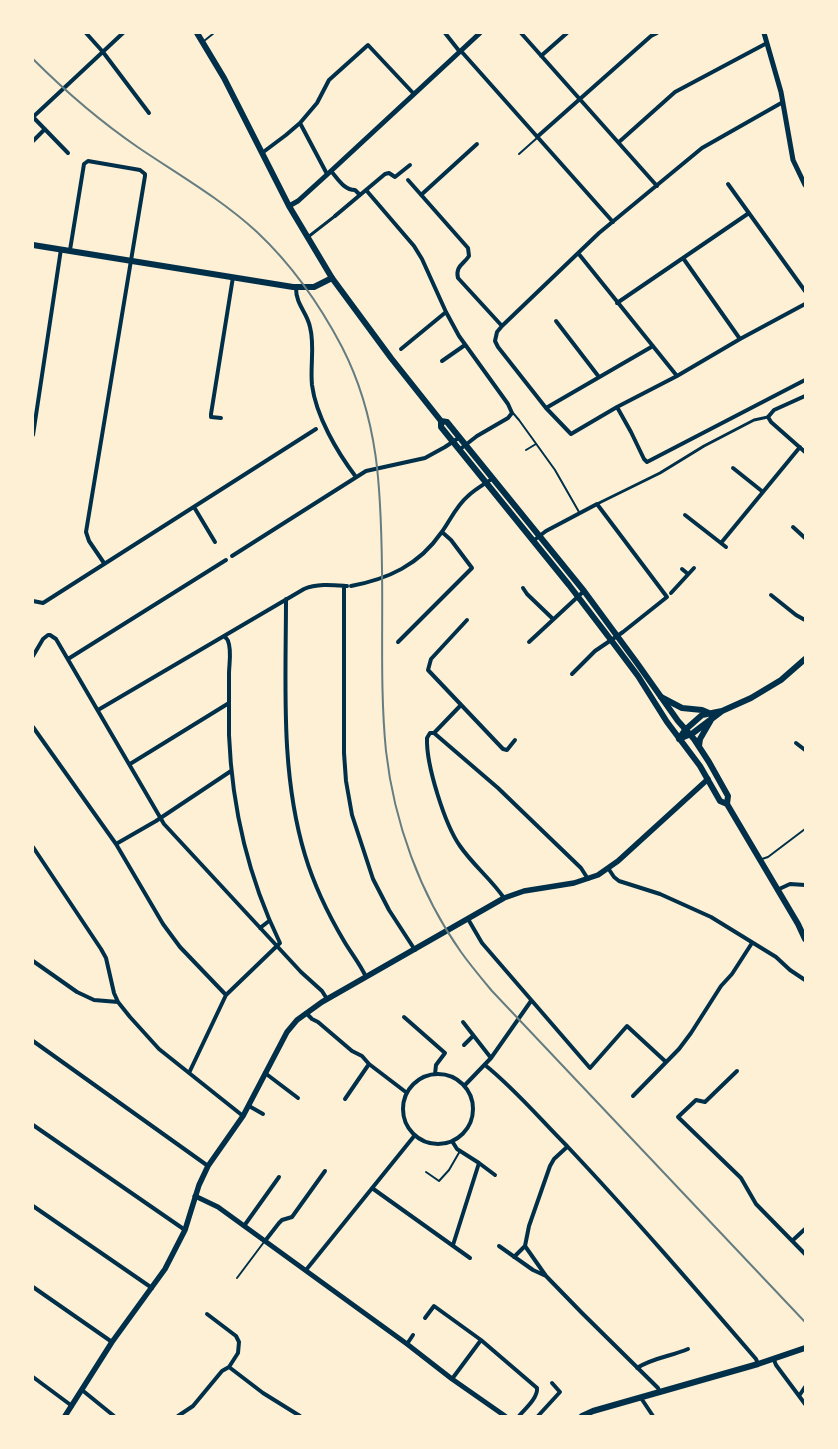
<!DOCTYPE html>
<style>
body{margin:0}
#map{position:relative;width:838px;height:1449px;overflow:hidden;background:#fdf0d5;font-family:Figtree,sans-serif}
canvas{display:block}
.frame{position:absolute;inset:0;border:34px solid #fdf0d5;pointer-events:none}
</style>
<div id="map">
<canvas width="838" height="1449"></canvas>
<div class="frame"></div>
</div>
<script>
const ctx = document.querySelector('canvas').getContext('2d');
ctx.lineJoin = 'round';
function trace(path, color, width, dash) { ctx.strokeStyle = color; ctx.lineWidth = width; ctx.lineCap = dash ? 'butt' : 'round'; ctx.setLineDash(dash || []); ctx.stroke(path); }
const service = new Path2D(`
 M204 41 214 33
 M519 154 537 138
 M513 413 519 420 555 470 579 512
 M526 450 536 444
 M762 859 768 857 805 829
 M426 1172 439 1181 449 1170 460 1151
 M237 1278 264 1242`);
const pedestrian = new Path2D(`
 M308 237 335 216
 M597 504 660 473 704 446 754 420 768 417`);
const minor = new Path2D(`
 M86 33 103 52 149 113
 M445 33 460 52
 M521 33 657 186
 M461 51 613 222
 M541 56 567 33
 M783 102 702 148 599 233 502 326 497 332 495 341 498 347 546 408 571 434 617 407 677 376 740 339 805 304
 M33 117 123 33
 M33 117 68 153
 M300 123 327 174
 M537 137 651 36 657 33
 M33 141 45 129
 M619 142 675 92 767 43
 M262 153 286 135 300 123 317 103 329 80 368 45 414 94
 M331 171C338 179 344 190 355 190L360 195
 M408 180 468 248 469 256C464 264 455 266 458 278L502 326
 M728 184 805 291
 M366 190 414 246 422 259 446 312 459 336 508 404 512 413 508 418 477 436 459 450
 M421 195 477 144
 M335 216 385 174 389 173 395 177 410 165
 M70 250 84 164 88 161 140 170 145 174V176L86 532 89 541 104 563
 M578 253 677 376
 M683 258 740 339
 M296 288C296 305 307 312 310 327 315 346 310 365 312 385 316 416 337 452 356 477
 M617 303 749 213
 M556 321 599 377
 M401 349 446 312
 M442 361 465 345
 M805 396 774 410 768 417 771 422 805 452
 M617 407 631 432 644 459 647 462 805 380
 M546 408 653 346
 M221 418 211 417V414L233 277
 M33 435 61 249
 M733 468 763 492
 M194 507 215 542
 M685 515 726 547
 M793 527 805 538
 M533 541 546 531 597 504 667 597 623 632 595 651 572 674
 M721 543 800 447
 M232 556 366 471 425 458 445 447 460 437
 M682 569 688 574
 M344 586V753L346 781 352 815 373 879 389 910 415 950
 M351 586C388 579 419 565 441 533 450 521 456 506 468 496 475 489 485 484 493 478
 M523 588 527 594 553 619
 M671 593 694 568
 M771 595 796 615 805 620
 M286 599C286 684 280 772 305 855 314 885 328 914 344 941 351 953 360 964 366 977
 M33 601 43 603 316 429
 M467 620 431 659 428 670 503 749 507 750 515 740
 M398 642 472 568 451 540 442 532
 M529 642 584 591
 M33 656 43 639 48 635H50L56 639 164 824 301 972 322 991 327 999
 M68 659 226 560
 M461 705 434 733H430L427 738C426 765 445 825 460 846 473 865 491 879 504 898
 M98 710 304 589C317 583 334 585 347 586
 M33 727 116 844 163 924 180 947 226 995
 M434 733 498 788 581 868 588 879
 M796 743 805 750
 M130 764 229 703
 M116 844 156 821 231 771
 M33 847 101 949 106 958 114 993 118 1002 130 1017 159 1049 243 1116
 M608 868 614 877 619 881 660 894 711 917 776 957 790 970 805 980
 M777 890 790 884 805 885
 M468 919 482 943 590 1068 627 1026 666 1062
 M260 928 269 921
 M33 961 77 992 94 1000 118 1002
 M306 1013 312 1019 318 1022 352 1051 362 1056 369 1064 407 1093
 M404 1017 445 1053 436 1065 435 1074
 M463 1022 491 1058
 M33 1041 208 1166
 M464 1045 473 1036
 M485 1065C515 1089 540 1119 567 1146 632 1215 694 1287 756 1359L758 1364
 M737 1071 705 1102 696 1100 678 1117 741 1178 756 1204 805 1254
 M189 1073 226 995 280 943C248 877 232 809 229 735 229 715 229 694 229 674 229 664 232 650 228 641 228 640 224 636 224 636
 M265 1073 298 1098
 M403 1109a35 35 0 1 1 70 0a35 35 0 1 1-70 0Z
 M465 1085 491 1058 531 1001
 M633 1096 679 1049 691 1033 721 986 732 974 752 943
 M345 1099 369 1064
 M249 1106 263 1114
 M33 1125 185 1230
 M452 1141 457 1149 479 1163 453 1245
 M567 1147 554 1159 550 1166 529 1226 525 1246 546 1276 582 1313 658 1388 660 1393
 M479 1163 495 1175
 M372 1188 470 1258
 M33 1206 152 1288
 M244 1226 279 1177
 M265 1241 279 1223 282 1220 292 1217 325 1171
 M792 1241 805 1229
 M499 1246 533 1270 546 1276
 M514 1257 525 1246
 M306 1270 415 1135
 M33 1287 112 1342
 M425 1318 434 1306 481 1340 452 1379
 M481 1340 537 1388C538 1398 525 1409 519 1416
 M407 1344 413 1335
 M774 1360 776 1365 805 1404
 M229 1367 263 1393 300 1416
 M637 1368C652 1358 672 1356 688 1349
 M33 1377 72 1406
 M82 1390 114 1416
 M799 1396 805 1387
 M641 1398 653 1416
 M178 1416 193 1406 222 1371 229 1367 238 1353 239 1342 236 1336 207 1314
 M538 1416 560 1392 552 1383`);
const tertiary = new Path2D(`
 M764 33 781 92 793 160 805 185
 M289 206 298 201 331 171 480 33
 M195 1196 218 1207 407 1344 452 1379 505 1416`);
const secondary = new Path2D(`
 M65 1416 112 1342 165 1269 185 1230 199 1185 208 1166 243 1116 287 1032 297 1020 322 1002 504 898 524 891 574 883 598 875 618 861 708 779`);
const primary = new Path2D(`
 M197 33 224 78 289 206 332 278
 M661 697 682 708 702 710 709 713
 M679 739 685 730 702 715 722 711 751 698 781 680 805 659
 M679 739 693 733 722 711
 M699 746 700 739 711 720
 M582 1416 593 1411 758 1364 805 1348`);
const trunk = new Path2D(`
 M33 245 293 287H314L332 278 391 358 441 421V427L569 585 611 640 638 676 667 722 700 766 720 801 727 804 798 924 805 939
 M441 421 447 422 584 591 637 663 678 721 694 739 709 762 728 796 727 804`);
const rail = new Path2D(`
 M33 59C66 92 101 122 139 148 179 175 221 199 257 232 291 264 320 305 342 347 379 419 381 490 382 569 383 629 380 691 386 751 394 822 420 894 461 952 471 966 482 979 492 991L805 1322`);
trace(service, '#003049', 2);
trace(pedestrian, '#003049', 3);
trace(minor, '#003049', 4);
trace(tertiary, '#003049', 5);
trace(secondary, '#003049', 5.5);
trace(primary, '#003049', 6);
trace(trunk, '#003049', 6);
trace(rail, '#657d81', 2);
</script>
